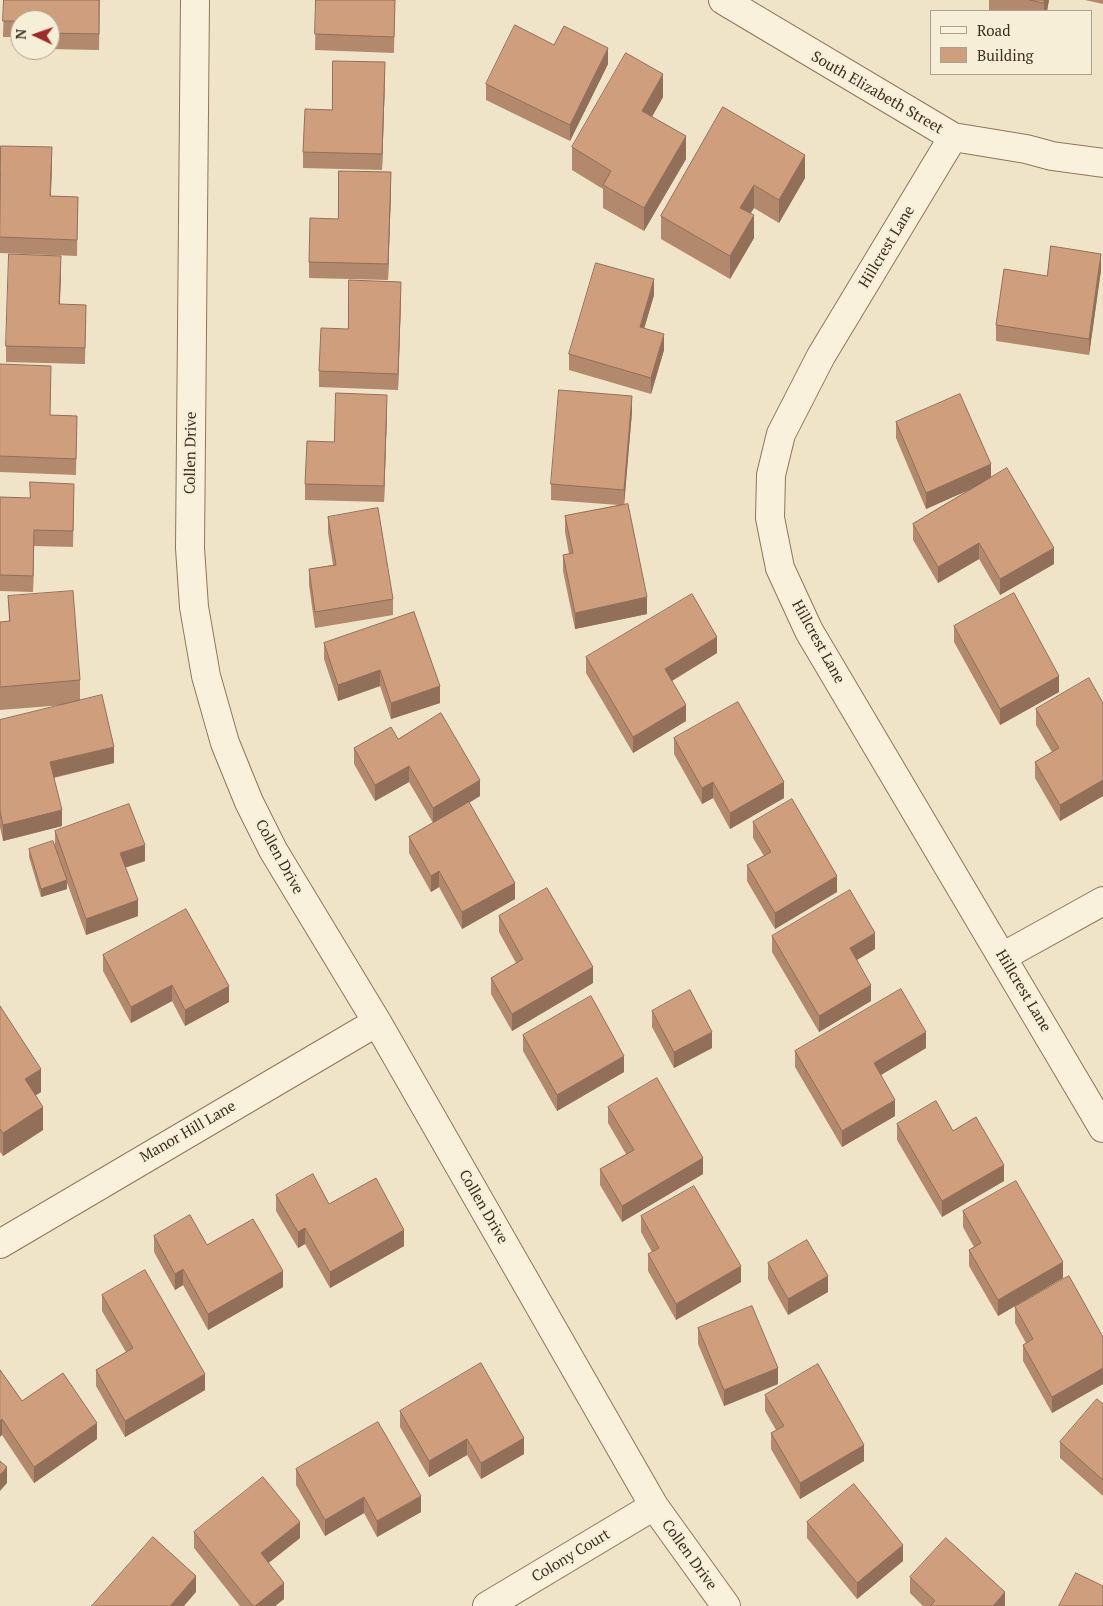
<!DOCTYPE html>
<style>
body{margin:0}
#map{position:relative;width:1103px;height:1606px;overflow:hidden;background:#f0e4c8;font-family:"PT Serif",serif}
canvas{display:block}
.legend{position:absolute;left:930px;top:10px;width:162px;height:65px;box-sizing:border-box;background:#f7eed8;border:1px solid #ada18e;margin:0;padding:6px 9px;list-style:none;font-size:15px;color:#3d2e20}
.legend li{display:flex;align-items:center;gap:10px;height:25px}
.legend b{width:25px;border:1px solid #ada18e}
.north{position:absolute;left:10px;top:10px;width:50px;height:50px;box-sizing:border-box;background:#f7eed8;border:1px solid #ada18e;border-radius:50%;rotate:273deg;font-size:14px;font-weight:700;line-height:20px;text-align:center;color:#3d2e20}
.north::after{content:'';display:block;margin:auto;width:18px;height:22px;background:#9e2a2b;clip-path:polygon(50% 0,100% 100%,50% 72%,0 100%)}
</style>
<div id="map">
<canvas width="1103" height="1606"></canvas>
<ul class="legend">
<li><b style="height:6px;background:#faf1dc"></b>Road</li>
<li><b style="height:14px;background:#cf9f7d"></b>Building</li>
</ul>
<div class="north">N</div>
</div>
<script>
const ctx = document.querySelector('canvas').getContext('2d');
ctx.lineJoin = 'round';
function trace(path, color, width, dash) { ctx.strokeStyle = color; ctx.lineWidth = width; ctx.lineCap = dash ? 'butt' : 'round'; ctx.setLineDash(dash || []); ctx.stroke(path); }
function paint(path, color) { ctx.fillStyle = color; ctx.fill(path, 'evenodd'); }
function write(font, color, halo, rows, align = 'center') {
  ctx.font = font + ' "PT Serif",serif'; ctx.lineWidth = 4; ctx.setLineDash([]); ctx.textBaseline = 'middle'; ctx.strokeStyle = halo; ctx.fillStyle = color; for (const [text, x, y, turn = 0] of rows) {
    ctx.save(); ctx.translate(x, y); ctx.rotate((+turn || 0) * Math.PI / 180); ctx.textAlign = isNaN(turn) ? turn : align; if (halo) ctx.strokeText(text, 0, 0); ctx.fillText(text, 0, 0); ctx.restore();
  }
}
const minor = new Path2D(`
 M195 0 190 548 194 607 206 676 225 743 249 802 273 850 377 1022 654 1506 726 1606
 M723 0 953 137 1026 149 1052 156 1103 163
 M953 137 821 356 781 434 771 475 770 518 780 568 809 631 1103 1128
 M1002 957 1103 901
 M0 1244 377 1022
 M487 1606 654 1506`);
const wall = new Path2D(`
 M4 0H100L99 50 50 49V20H20V37H3Z
 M316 0H395L394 53 315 50Z
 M989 0H1049L1047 11H989Z
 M1085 0H1103V4Z
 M554 45 608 64 570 141 486 100V84Z
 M385 78 382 170 303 168V152L332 110Z
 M663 97 652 117 686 159 644 231 603 208V189L572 170V147Z
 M723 107 805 178 779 223 754 208 750 213 754 238 730 279 661 239V216Z
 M52 163 51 196 78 197 77 256 0 253V171Z
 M391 189 388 280 309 278V262L338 219Z
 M1101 270 1089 355 996 341V325L1047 276Z
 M61 272 60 304 86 305 85 364 6 362V346Z
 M654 295 644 328 664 350 651 394 569 370V354Z
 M401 298 398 390 319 387V371L348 329Z
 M0 364 51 382 50 415 77 416 76 475 0 472Z
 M387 411 384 502 305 500V484L334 442Z
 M632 412 624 504 647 614 575 629 563 571V555L569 554 565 532V516L619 505 551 500V484Z
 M896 422 991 477 1054 564 1000 595 979 559 938 583 913 540V524L969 490 926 509 896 438Z
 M0 497 74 500 73 547 34 546 33 592 0 591Z
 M328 517 393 599V615L315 628 309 585V569L333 565 328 533Z
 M8 596 80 680V701L114 763 54 778 62 826 3 841 0 827V720L64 705 0 710V622H9Z
 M414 612 440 703 391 719 380 686 338 701 324 659V643Z
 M954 626 1059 692 1000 725 954 642Z
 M717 653 672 681 686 721 633 753 586 673V657Z
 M1103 703V796L1060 821 1035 778V762L1052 752 1036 725V709Z
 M674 738 784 798 730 829 713 798 702 804 674 754Z
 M398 739 480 796 469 803 515 899 462 929 439 887 431 892 409 853V837L433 823 409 782 375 801 354 764V748Z
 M753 822 837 892 775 929 747 881V865L764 856 753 838Z
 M55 831 145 861 125 868 138 916 86 935 66 880 67 889 41 897 29 857V849L55 845Z
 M499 916 593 983 512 1031 491 994V978L516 963 499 932Z
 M772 936 875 949 857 960 871 1001 819 1032 772 952Z
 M103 955 229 1002 185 1026 172 1001 131 1023 103 971Z
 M0 1006 41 1092 36 1095 43 1130 3 1156 0 1152Z
 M652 1011 712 1048 674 1068 652 1027Z
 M523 1035 624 1072 557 1111 523 1051Z
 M926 1048 881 1075 895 1116 842 1147 795 1067V1051Z
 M608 1107 703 1174 622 1222 600 1185V1169L626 1154 608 1123Z
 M897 1124 953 1131 1004 1181 942 1217 897 1140Z
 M276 1195 329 1204 404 1246 330 1288 305 1244 298 1248 276 1211Z
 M963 1211 1063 1278 998 1316 969 1266V1250L974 1247 963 1227Z
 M641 1216 741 1282 676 1320 648 1271V1254L652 1252 641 1232Z
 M154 1236 207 1245 283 1287 208 1330 183 1285 175 1290 154 1252Z
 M768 1263 828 1292 788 1315 768 1279Z
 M102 1295 205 1390 125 1437 96 1386V1370L126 1352 102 1311Z
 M1015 1307 1103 1337V1384L1052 1413 1023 1361V1345L1026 1343 1015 1323Z
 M698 1328 778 1384 724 1406 698 1344Z
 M0 1370 22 1401 97 1439 34 1483 2 1435Z
 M765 1395 864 1461 800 1499 771 1449V1433L776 1430 765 1411Z
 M1103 1404V1496L1060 1458V1442Z
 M400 1411 524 1454 481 1479 467 1455 429 1477 400 1427Z
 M296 1469 421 1512 377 1537 364 1513 325 1536 296 1485Z
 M807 1522 903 1561 857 1599 807 1538Z
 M194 1532 300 1538 268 1563 284 1599 275 1606H240L194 1548Z
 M910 1577 1005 1606H923L910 1593Z`);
const shadedWall = new Path2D(`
 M1044 0H1049L1047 11H1044Z
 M608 48V64L570 141V125Z
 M385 62V78L382 170V154Z
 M663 74V97L642 134V111Z
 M686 136V159L644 231V208Z
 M52 147V163L50 212V196Z
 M805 155V178L779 223V200Z
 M391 172V189L388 280V264Z
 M754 185V208L740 230V208Z
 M754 215V238L730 279V256Z
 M1101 254V270L1089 355V339Z
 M61 256V272L59 320V304Z
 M654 279V295L640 343V327Z
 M401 282V298L398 390V374Z
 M664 334V350L651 394V378Z
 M387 395V411L384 502V486Z
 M632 396V412L624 506V490Z
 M991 464V480L926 509V493Z
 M34 530V546L33 592V576Z
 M979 543V559L938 583V567Z
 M1054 548V564L1000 595V579Z
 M647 597V614L575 629V613Z
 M717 637V653L665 685V669Z
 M380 670V686L338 701V685Z
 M1059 676V692L1000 725V709Z
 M440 686V703L391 719V703Z
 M686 705V721L633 753V737Z
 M114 747V763L50 778V762Z
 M409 766V782L375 801V785Z
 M480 780V796L433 824V808Z
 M1103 780V796L1060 821V805Z
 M713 782V798L702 804V788Z
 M784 782V798L730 829V813Z
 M62 810V826L3 841V825Z
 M145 845V861L120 869V853Z
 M439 871V887L431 892V876Z
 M837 876V892L775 929V913Z
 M67 880V889L41 897V889Z
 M515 883V899L462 929V912Z
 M138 900V916L86 935V919Z
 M875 933V949L850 964V948Z
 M593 967V983L512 1031V1014Z
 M172 985V1001L131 1023V1007Z
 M871 985V1001L819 1032V1016Z
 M229 986V1002L185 1026V1010Z
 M712 1032V1048L674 1068V1052Z
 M926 1032V1048L874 1079V1063Z
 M624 1056V1072L557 1111V1095Z
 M41 1069V1092L25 1102V1079Z
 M895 1100V1116L842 1147V1131Z
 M43 1107V1130L3 1156V1133Z
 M703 1158V1174L622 1222V1206Z
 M1004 1165V1181L942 1217V1201Z
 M305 1228V1244L298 1248V1232Z
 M404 1230V1246L330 1288V1272Z
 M1063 1262V1278L998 1316V1300Z
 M741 1266V1282L676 1320V1304Z
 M183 1269V1285L175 1290V1274Z
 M283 1271V1287L208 1330V1314Z
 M828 1276V1292L788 1315V1299Z
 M778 1368V1384L724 1406V1390Z
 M1103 1368V1384L1052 1413V1397Z
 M205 1374V1390L125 1437V1421Z
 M2 1419V1435L0 1437V1421Z
 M97 1423V1439L34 1483V1467Z
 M524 1438V1454L481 1479V1463Z
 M467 1439V1455L429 1477V1461Z
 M864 1445V1461L800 1499V1483Z
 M7 1467V1483L0 1491V1475Z
 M421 1496V1512L377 1537V1521Z
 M364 1497V1513L325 1536V1520Z
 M300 1522V1538L261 1569V1553Z
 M903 1545V1561L857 1599V1583Z
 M196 1576V1592L184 1606H170Z
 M284 1583V1599L275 1606H255Z
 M1005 1592V1606H993Z`);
const building = new Path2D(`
 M4 0H99V34L50 33V20H20V21H3Z
 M316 0H395L394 37 315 34Z
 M1030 0H1044V3Z
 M515 25 554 45 564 26 608 48 570 125 486 84Z
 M626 53 663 74 642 111 686 136 644 208 603 185 611 171 572 147Z
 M333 61 385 62 382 154 303 152 305 109 332 110Z
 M723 107 805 155 779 200 754 185 740 208 754 215 730 256 661 216Z
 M1 146 52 147 50 196 78 197 77 240 0 237Z
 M339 171 391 172 388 264 309 262 310 218 338 219Z
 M1051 246 1101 254 1089 339 996 325 1004 269 1047 276Z
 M9 254 61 256 59 304 86 305 85 348 6 346Z
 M596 263 654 279 640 327 664 334 651 378 569 354Z
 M349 280 401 282 398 374 319 371 321 328 348 329Z
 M0 364 51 366 50 415 77 416 76 459 0 456Z
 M559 390 632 396 624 490 551 484Z
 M336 393 387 395 384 486 305 484 307 441 334 442Z
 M960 394 991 464 926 493 896 422Z
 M1007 468 1054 548 1000 579 979 543 938 567 913 524Z
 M30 482 74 484 73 531 34 530 33 576 0 575V497L30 498Z
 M628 504 647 597 575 613 563 555 573 553 565 516Z
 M378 508 393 599 315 612 309 569 336 565 328 517Z
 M73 591 80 680 0 687V622L10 621 8 596Z
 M1014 593 1059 676 1000 709 954 626Z
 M692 594 717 637 665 669 686 705 633 737 586 657Z
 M414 612 440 686 391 703 380 670 338 685 324 643Z
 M1089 678 1103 703V780L1060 805 1035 762 1059 748 1036 709Z
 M102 695 114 747 50 762 62 810 3 825 0 811V720Z
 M738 702 784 782 730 813 713 782 702 788 674 738Z
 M441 713 480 780 433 808 409 766 375 785 354 748 391 727 398 739Z
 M792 799 837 876 775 913 747 865 771 852 753 822Z
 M469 802 515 883 462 912 439 871 431 876 409 837Z
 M129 804 145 845 120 853 138 900 86 919 55 831Z
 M53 841 67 880 41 889 29 849Z
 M547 888 593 967 512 1014 491 978 523 959 499 916Z
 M850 890 875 933 850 948 871 985 819 1016 772 936Z
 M186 909 229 986 185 1010 172 985 131 1007 103 955Z
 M901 989 926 1032 874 1063 895 1100 842 1131 795 1051Z
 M690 990 712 1032 674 1052 652 1011Z
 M591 996 624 1056 557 1095 523 1035Z
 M0 1006 41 1069 25 1079 43 1107 3 1133 0 1129Z
 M657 1078 703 1158 622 1206 600 1169 634 1150 608 1107Z
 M936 1101 953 1131 976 1117 1004 1165 942 1201 897 1124Z
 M313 1174 329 1204 376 1178 404 1230 330 1272 305 1228 298 1232 276 1195Z
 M1016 1181 1063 1262 998 1300 969 1250 981 1243 963 1211Z
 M694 1186 741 1266 676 1304 648 1254 659 1248 641 1216Z
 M190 1215 207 1245 253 1219 283 1271 208 1314 183 1269 175 1274 154 1236Z
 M807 1240 828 1276 788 1299 768 1263Z
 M145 1270 205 1374 125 1421 96 1370 133 1348 102 1295Z
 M1069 1276 1103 1337V1368L1052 1397 1023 1345 1033 1339 1015 1307Z
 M752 1306 778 1368 724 1390 698 1328Z
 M481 1363 524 1438 481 1463 467 1439 429 1461 400 1411Z
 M818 1364 864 1445 800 1483 771 1433 784 1426 765 1395Z
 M0 1370 22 1401 63 1373 97 1423 34 1467 2 1419 0 1421Z
 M1097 1399 1103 1404V1480L1060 1442Z
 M378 1422 421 1496 377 1521 364 1497 325 1520 296 1469Z
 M0 1461 7 1467 0 1475Z
 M263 1477 300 1522 261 1553 284 1583 255 1606H253L194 1532Z
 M854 1484 903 1545 857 1583 807 1522Z
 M153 1537 196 1576 170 1606H92Z
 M946 1538 1005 1592 993 1606H930L935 1601 910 1577Z
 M1076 1573 1103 1586V1606H1059Z`);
const streetNames = [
 ["South Elizabeth Street",877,93,30],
 ["Hillcrest Lane",887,247,-59],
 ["Collen Drive",191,453,-89],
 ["Hillcrest Lane",818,642,61],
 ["Collen Drive",279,857,61],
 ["Hillcrest Lane",1023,991,59],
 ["Manor Hill Lane",188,1132,-30],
 ["Collen Drive",483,1207,60],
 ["Collen Drive",689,1555,54],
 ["Colony Court",571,1556,-31]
];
trace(minor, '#8d765c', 30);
trace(minor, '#faf1dc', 28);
paint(wall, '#b2896c');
paint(shadedWall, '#916f58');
paint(building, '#cf9f7d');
trace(building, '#916f58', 1);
write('15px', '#3d2e20', '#f7eed8', streetNames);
</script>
